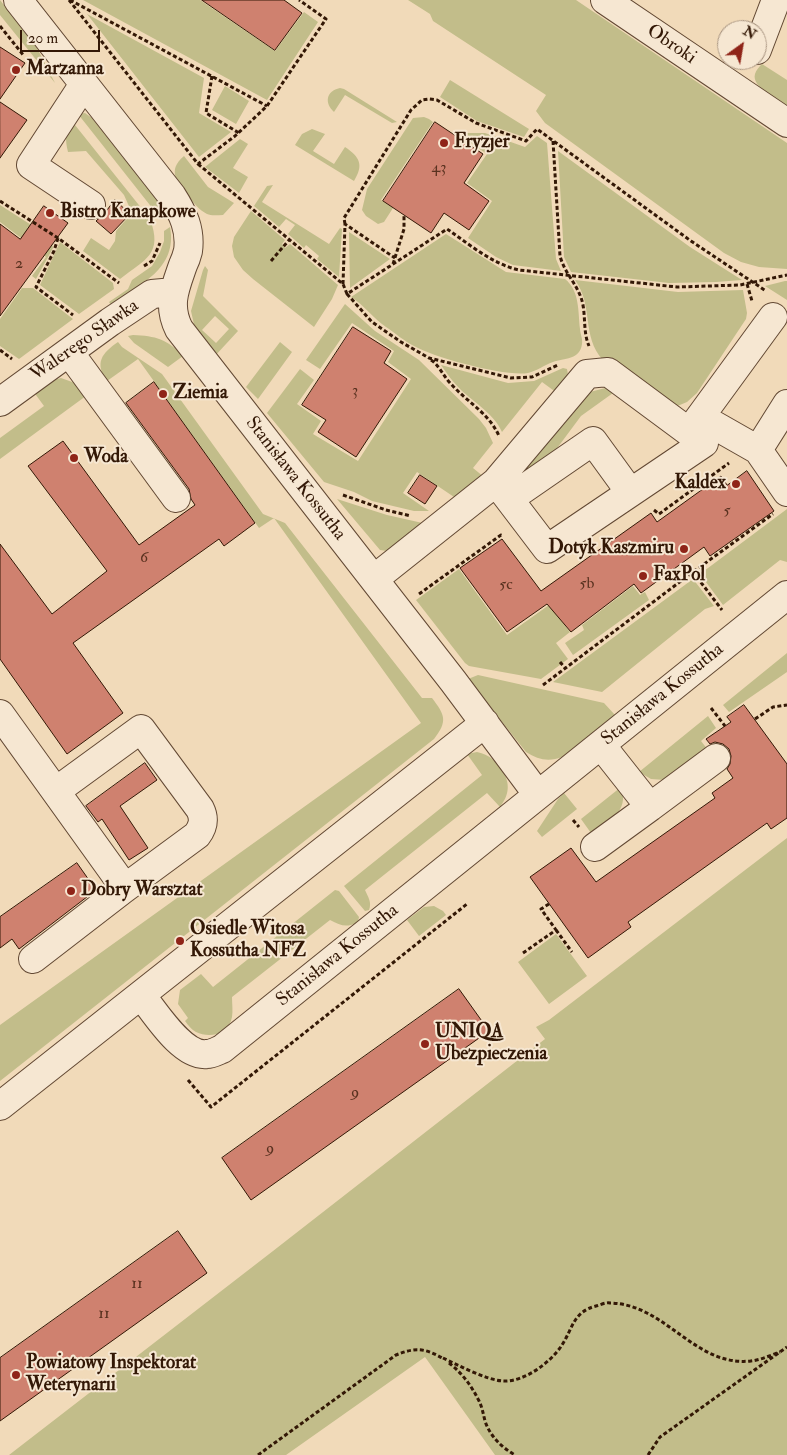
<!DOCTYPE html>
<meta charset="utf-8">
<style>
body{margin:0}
#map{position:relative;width:787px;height:1455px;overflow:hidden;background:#f1dab9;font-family:"IM FELL Double Pica",serif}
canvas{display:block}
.north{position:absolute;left:717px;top:20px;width:50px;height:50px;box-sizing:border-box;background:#f6e7d2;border:1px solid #a89480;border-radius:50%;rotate:32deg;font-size:14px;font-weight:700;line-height:20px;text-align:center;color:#331806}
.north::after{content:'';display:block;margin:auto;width:18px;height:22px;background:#8f2418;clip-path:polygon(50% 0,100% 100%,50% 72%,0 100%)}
.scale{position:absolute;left:20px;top:30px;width:80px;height:22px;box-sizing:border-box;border:2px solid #331806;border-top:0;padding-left:6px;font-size:15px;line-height:18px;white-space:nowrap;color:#331806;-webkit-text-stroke:4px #f6e7d2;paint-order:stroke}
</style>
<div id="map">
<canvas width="787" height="1455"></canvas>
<div class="north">N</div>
<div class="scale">20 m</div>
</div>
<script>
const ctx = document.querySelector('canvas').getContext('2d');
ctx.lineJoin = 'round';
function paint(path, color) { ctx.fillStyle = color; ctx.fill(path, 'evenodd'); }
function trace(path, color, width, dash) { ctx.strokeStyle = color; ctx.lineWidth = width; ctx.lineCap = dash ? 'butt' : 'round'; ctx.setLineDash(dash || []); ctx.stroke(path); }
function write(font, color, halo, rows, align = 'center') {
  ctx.font = font + ' "IM FELL Double Pica",serif'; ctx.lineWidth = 4; ctx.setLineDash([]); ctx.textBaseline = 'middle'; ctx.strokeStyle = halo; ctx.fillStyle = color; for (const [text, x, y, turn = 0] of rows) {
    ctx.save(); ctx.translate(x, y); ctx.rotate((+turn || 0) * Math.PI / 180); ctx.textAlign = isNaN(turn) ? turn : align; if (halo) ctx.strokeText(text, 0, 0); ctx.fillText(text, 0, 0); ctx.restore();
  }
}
const green = new Path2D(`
 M0 0 37 48 55 83 0 15Z
 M83 0H200L275 51 304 12 318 22 267 100Z
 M408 0H576L787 143V269L759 267 741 262 724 253 545 123 536 111 546 95 433 21 430 14Z
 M87 14 204 78 199 113 231 132 199 157Z
 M762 64 787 80V106C778 100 751 87 755 74 756 70 759 67 762 64Z
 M450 80 529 129 524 137 477 121 440 97Z
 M225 86 249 101 236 124 212 110Z
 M340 88 344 89 397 122 392 123 345 95 334 112C324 103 326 91 340 88Z
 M85 113 92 118 162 206 166 214 153 209 78 114Z
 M424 117 429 119 433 122 381 200 393 208 384 222 378 224 366 216 362 210 367 189 413 118Z
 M71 120 150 219C163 254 146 259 120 279L83 251 91 238 109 250 115 241 116 231 132 213 124 195 86 151 68 152C65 139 65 132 71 120Z
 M312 129 325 134 313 151 334 164 345 147C360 157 364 165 354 181L295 145 302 134Z
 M463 133H485L525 147 537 136 547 143 556 259 561 271 513 265 496 257 468 238 492 201 467 183 487 154 459 135Z
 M240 139 248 144 233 168 248 177 239 193 205 167Z
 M558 151 690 247 742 280 716 282 669 283 571 272 564 257Z
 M184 156 208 187 234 203 223 215C218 215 211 216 207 214 199 210 194 203 189 197 178 183 166 171 184 156Z
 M273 185 262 202 329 244 340 228 342 229 339 277 317 259 319 256 306 245 304 248 288 234 295 225 286 219 279 227 254 206 267 186Z
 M0 205 50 237 53 248 36 279 32 276 46 257 0 222Z
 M251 211 285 240 282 244 285 248 290 244 338 285 332 299 314 327 253 279 243 270 234 257 232 246 234 237Z
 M170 227C178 269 140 284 111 305L109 302 128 289 132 280 152 266 160 252 164 241V231Z
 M349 232 390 259 350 288Z
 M446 234 506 272 565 279C580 291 578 312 580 329 580 333 583 339 582 344 580 360 564 358 553 362 544 365 537 371 528 373 506 377 435 358 414 346 404 341 395 333 386 327 373 318 364 305 351 297Z
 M60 242 113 283 114 289 79 314 40 285Z
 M205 266 208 270 203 296 238 331 214 357 195 329 191 311 203 270ZM215 316 229 329 216 343 202 330Z
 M575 280 678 292 743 290 747 313 746 319 697 393 687 402 675 407 603 360C581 336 594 306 575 280Z
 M787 281V300L765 286 785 281Z
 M22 288H33L73 319 19 359 0 346V319Z
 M345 304 375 331 419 360 479 419 486 428 493 443 473 468 484 477 457 499 417 472 403 493 429 511H414L372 501 354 492 324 482 267 413 300 369 314 380 297 404 321 421 313 434 358 461 411 379 388 362 394 351 352 323 320 369 306 360Z
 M133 335C156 336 167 339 183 356L168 367 134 343 128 336Z
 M118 342 122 347 162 374 263 514 285 523 422 698H432C445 715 448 721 434 739L0 1081V1025L421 723 274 518 259 528 138 359 107 381C94 363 102 353 118 342Z
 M280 342 292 352 258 399 246 387Z
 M441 365 508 383 534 381 563 368 567 369C570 380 564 386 557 393L542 382 502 432C494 414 475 403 461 390 453 382 447 374 441 365Z
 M61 378 75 383 90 393 0 459V438L44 406 33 391 50 381Z
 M609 387 620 388 581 416 552 455 516 481 509 478 549 441 574 405 590 392Z
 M337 499 387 515 427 524 387 551 380 550Z
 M787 509V562L780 560 723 605 700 574Z
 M459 569 507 635 549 605 570 632 556 643 568 659 541 679 469 666 465 663 416 600Z
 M693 579 714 606 705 609 602 692 553 682Z
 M633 586 640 595 645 592 649 600 573 655 565 643 584 630 582 625Z
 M787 653V672L729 712 723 705Z
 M478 675 604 703 615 715 562 757C549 762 538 760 526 752L468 679Z
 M708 716 716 728 701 741 708 750 665 780 651 779 639 772Z
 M477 752C490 755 495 760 502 770 511 784 509 795 500 807L487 793 365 890C368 897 372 902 369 910L365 911 344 886 482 775 467 754Z
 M621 787C630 812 608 821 591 833L581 819Z
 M564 793 577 809 542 837 537 831 558 799Z
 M787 838V1455H495L425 1357 286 1455H9L273 1251 545 1039 536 1027 549 1020Z
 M335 890 339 891 359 917 358 922C347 928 341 926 330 920L232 997C232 1003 233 1011 232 1017 229 1034 210 1039 196 1032 192 1030 188 1025 185 1021L188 1018 178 1004 180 990 201 974 213 987Z
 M434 906 443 911 446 915 419 936 407 920 424 907Z
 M556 934 587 976 549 1004 518 962Z`);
const building = new Path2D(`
 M202 0H284L302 13 275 50Z
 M0 47 25 63 0 99Z
 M0 102 27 120 0 158Z
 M435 122 483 154 464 183 489 201 469 230 444 213 431 233 383 201Z
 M115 200 130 214 111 234 96 221 104 214Z
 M44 206 68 223 0 316V224L20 239Z
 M353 327 391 351 384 363 407 379 356 457 318 432 326 420 302 405Z
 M154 382 255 523 224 546 219 539 73 643 123 713 67 754 0 659V544L52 614 107 571 28 466 63 441 139 545 195 505 191 499 189 489 126 403Z
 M747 471 774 511 710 556 704 547 641 593 634 584 571 632 547 604 507 632 460 568 502 539 541 591 651 513 657 522 721 476 727 485Z
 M420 475 437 486 425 504 408 493Z
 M744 705 787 764V818L771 829 767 823 628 922 631 927 588 958 530 877 571 848 596 882 715 798 712 793 733 778 727 769 730 764 731 756 729 749 723 744 715 742 710 744 706 739 731 722 727 717Z
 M145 763 157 780 120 806 148 848 129 860 102 819 98 822 86 806Z
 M77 863 96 890 19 949 12 939 0 948V917Z
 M459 989 489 1031 251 1200 222 1158Z
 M178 1231 207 1273 0 1421V1358Z`);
const path = new Path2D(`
 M69 0 198 164 235 136 267 106 326 19 299 0
 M70 0 267 106
 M0 26 24 56
 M212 76 206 113 239 133
 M553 141 560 256C564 271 574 281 580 295 587 311 582 330 589 346
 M198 164 343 284 347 294 447 229C469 244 492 264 519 270L677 287 740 285 787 275
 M0 201 58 238 119 283
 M345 224 344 218 411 110 422 100 429 99 437 100 476 123 526 141 537 129 691 241 766 291
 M58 238 54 251 36 287 73 315
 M271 261 289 240
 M393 264 404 229V215
 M144 266 152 261 160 243
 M343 284 345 224 395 258
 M747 284 752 301
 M347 294 372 322 401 342 429 358 511 378 532 377 558 365
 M0 350 12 359
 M431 360C440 366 443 376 451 384 467 402 489 413 499 436
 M343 495 386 510 411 516
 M654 510 659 514 729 463
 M693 572 722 610
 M419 594 501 535 503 536
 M560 662 565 668
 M543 685 693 572 773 514
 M711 708 725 726
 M755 719 773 707 787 705
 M573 820 579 827
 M556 930 572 952
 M523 953 556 930 541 909 549 904
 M188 1080 211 1107 467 904
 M443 1358C458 1365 486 1380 503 1381 525 1382 551 1362 562 1345 573 1328 573 1312 596 1306 600 1305 606 1302 610 1303 666 1304 694 1367 751 1361 761 1360 771 1355 780 1352
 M449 1363C461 1372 471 1385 478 1399 482 1406 483 1413 485 1421 490 1436 501 1447 515 1455
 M258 1455 396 1355C416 1347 425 1348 444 1359
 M648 1455 660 1437 787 1347`);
const minor = new Path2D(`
 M18 0 172 196C183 213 191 230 188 251 187 255 185 261 183 265 175 288 167 305 179 329L453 681 538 795
 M605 0 787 123
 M757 50 776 0
 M84 84 31 165 91 205
 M69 352 176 498
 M0 402 110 322 152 294 174 292
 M700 417 758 450 787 492
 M758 450 787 404
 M496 482 587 374 608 372 689 432 773 317
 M509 499 593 441 630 492
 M374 579 496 482 547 549 704 443 689 432
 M0 714 125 888 197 835C203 827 205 819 200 809L141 729 56 791
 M601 745 650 807 716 758
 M595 847 650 807
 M33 959 125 888
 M141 995C155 1012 182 1057 207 1054 212 1054 217 1051 222 1049L787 595
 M0 1106 485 723`);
const markers = [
 [16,70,5,"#8f2418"],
 [444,143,5,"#8f2418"],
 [50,213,5,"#8f2418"],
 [163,394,5,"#8f2418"],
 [74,458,5,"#8f2418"],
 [736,484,5,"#8f2418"],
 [684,549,5,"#8f2418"],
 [643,576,5,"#8f2418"],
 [71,891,5,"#8f2418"],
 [180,941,5,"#8f2418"],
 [425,1044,5,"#8f2418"],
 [16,1375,5,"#8f2418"]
];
const numberNames = [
 ["43",439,169],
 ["2",19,265],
 ["3",355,392],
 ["5",727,512],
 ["6",144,559],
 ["5b",587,585],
 ["5c",506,586],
 ["9",355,1094],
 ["9",270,1150],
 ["11",137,1285],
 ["11",104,1315]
];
const streetNames = [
 ["Obroki",671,45,34],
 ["Walerego Sławka",85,341,-35],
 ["Stanisława Kossutha",295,479,52],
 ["Stanisława Kossutha",663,695,-39],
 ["Stanisława Kossutha",338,956,-39]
];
const poiNames = [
 ["Marzanna",26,70],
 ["Fryzjer",454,143],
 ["Bistro Kanapkowe",60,213],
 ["Ziemia",173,394],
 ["Woda",84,458],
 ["Kaldex",726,484,"right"],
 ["Dotyk Kaszmiru",674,549,"right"],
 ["FaxPol",653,576],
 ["Dobry Warsztat",81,891],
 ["Osiedle Witosa",190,930],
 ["Kossutha NFZ",190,952],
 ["UNIQA",435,1033],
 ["Ubezpieczenia",435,1055],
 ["Powiatowy Inspektorat",26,1364],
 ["Weterynarii",26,1386]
];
paint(green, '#c2bd8a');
paint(building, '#cf816f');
trace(building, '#331806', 1);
trace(minor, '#624833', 30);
trace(path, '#331806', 3, [4, 2.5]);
trace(minor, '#f6e7d2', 28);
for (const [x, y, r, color] of markers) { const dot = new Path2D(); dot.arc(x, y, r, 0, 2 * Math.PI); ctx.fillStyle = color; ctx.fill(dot); trace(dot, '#f6e7d2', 2); }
write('16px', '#5a3220', null, numberNames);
write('19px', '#331806', '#f6e7d2', streetNames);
write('bold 19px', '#331806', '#f6e7d2', poiNames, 'left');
</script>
